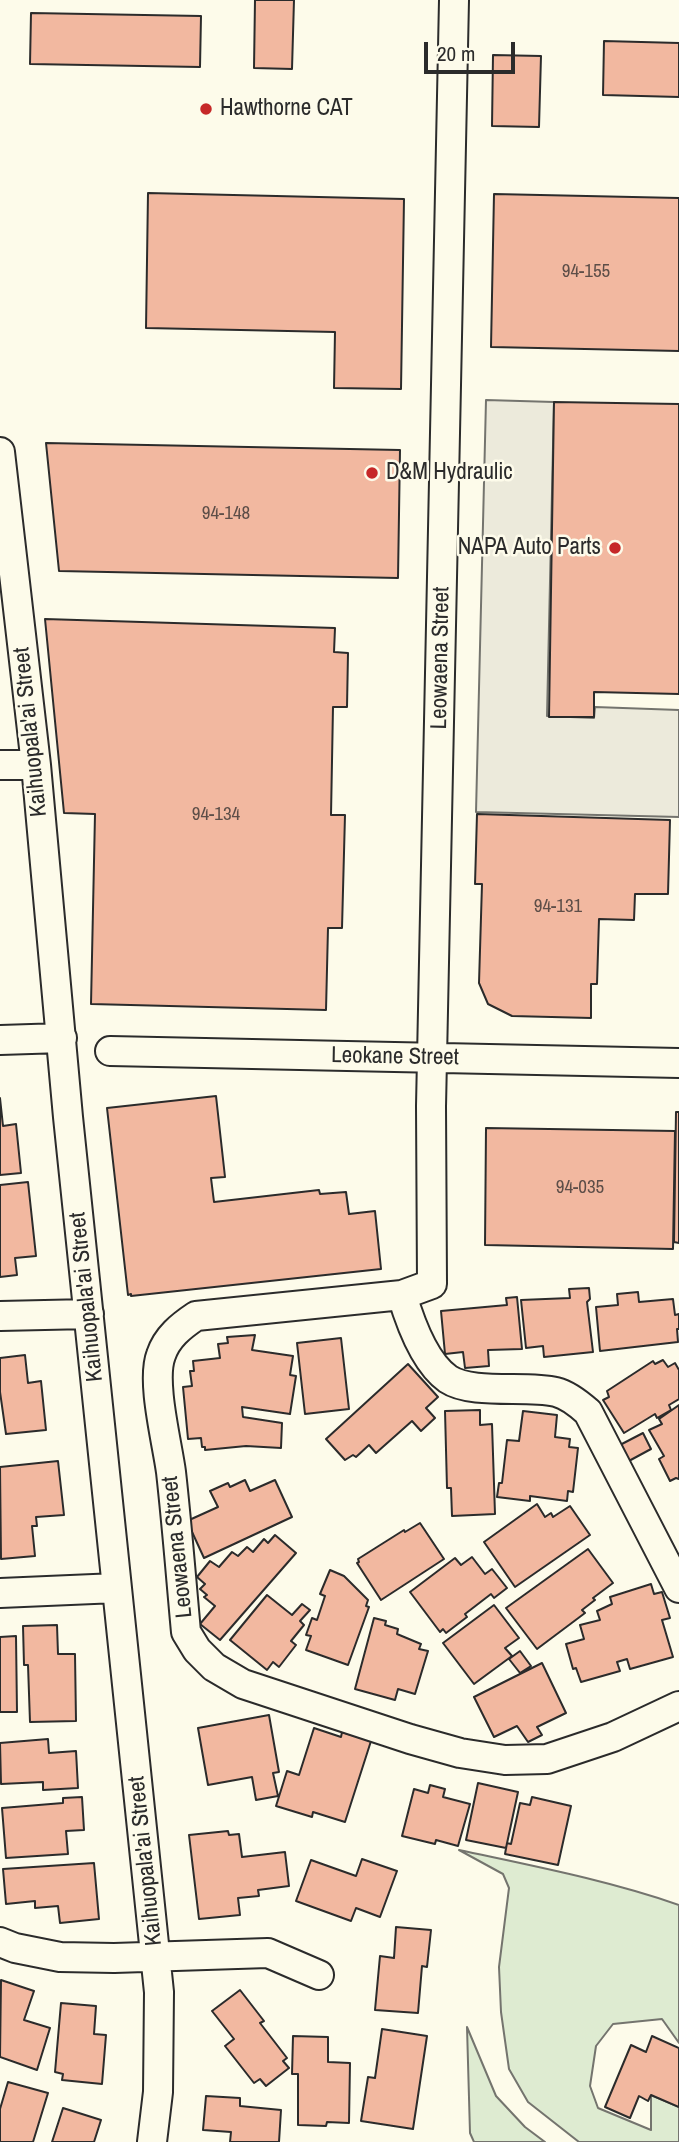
<!DOCTYPE html>
<style>
body{margin:0}
#map{position:relative;width:679px;height:2142px;overflow:hidden;background:#fdfbea;font-family:"Archivo Narrow",sans-serif}
canvas{display:block}
.scale{position:absolute;left:424px;top:42px;width:91px;height:32px;box-sizing:border-box;border:4px solid #2b2b2b;border-top:0;padding-left:9px;font-size:21px;line-height:24px;white-space:nowrap;color:#2b2b2b;-webkit-text-stroke:5px #fdfbea;paint-order:stroke}
</style>
<div id="map">
<canvas width="679" height="2142"></canvas>
<div class="scale">20 m</div>
</div>
<script>
const ctx = document.querySelector('canvas').getContext('2d');
ctx.lineJoin = 'round';
function paint(path, color) { ctx.fillStyle = color; ctx.fill(path, 'evenodd'); }
function trace(path, color, width, dash) { ctx.strokeStyle = color; ctx.lineWidth = width; ctx.lineCap = dash ? 'butt' : 'round'; ctx.setLineDash(dash || []); ctx.stroke(path); }
function write(font, color, halo, rows, align = 'center') {
  ctx.font = font + ' "Archivo Narrow",sans-serif'; ctx.lineWidth = 5; ctx.setLineDash([]); ctx.textBaseline = 'middle'; ctx.strokeStyle = halo; ctx.fillStyle = color; for (const [text, x, y, turn = 0] of rows) {
    ctx.save(); ctx.translate(x, y); ctx.rotate((+turn || 0) * Math.PI / 180); ctx.textAlign = isNaN(turn) ? turn : align; if (halo) ctx.strokeText(text, 0, 0); ctx.fillText(text, 0, 0); ctx.restore();
  }
}
const green = new Path2D(`
 M459 1850C533 1866 607 1880 679 1905V2043L662 2019 613 2024 596 2046 590 2086 598 2108 651 2130V2095L679 2107V2142H579L528 2102 509 2069 501 2012 499 1967 509 1888 503 1874Z
 M467 2027 496 2096 525 2127 545 2142H474L470 2133Z`);
const parking = new Path2D(`
 M486 400 554 402 547 716 594 718 595 707 679 710V817L476 812Z`);
const building = new Path2D(`
 M255 0H294L292 69 254 68Z
 M31 13 201 16 200 67 30 64Z
 M604 41 679 43V97L603 95Z
 M493 55 541 56 539 127 492 126Z
 M148 193 404 199 401 389 334 388 335 332 146 328Z
 M494 194 679 198V351L491 347Z
 M554 402 679 404V694L594 692V717H549Z
 M46 443 400 450 398 578 59 571Z
 M45 619 335 628 334 652 348 653 347 707H333L331 815H345L342 928H328L326 1010 91 1004 95 814 64 813Z
 M477 814 670 820 668 894H635L634 920 599 919 597 984H591V1018L512 1016 488 1004 479 983 482 884H475Z
 M216 1096 225 1177 211 1178 214 1202 319 1190 320 1194 346 1192 349 1214 375 1211 381 1269 131 1296V1294L128 1295 107 1108Z
 M0 1098 3 1126 16 1124 21 1173 0 1175Z
 M676 1112H679V1243L674 1242Z
 M486 1128 675 1131 673 1249 485 1245Z
 M28 1182 36 1256 15 1258 17 1275 0 1277V1185Z
 M589 1288 590 1299 587 1302 593 1352 544 1357 543 1346 526 1348 521 1300 570 1298 569 1289Z
 M638 1292 639 1302 673 1299 675 1315 679 1314V1329H677L678 1342 600 1351 596 1307 618 1305 617 1294Z
 M517 1297 522 1349 488 1350 489 1366 465 1368 463 1352 445 1354 441 1311 507 1305 506 1298Z
 M255 1335 252 1350 293 1356 290 1375 296 1376 290 1414 242 1407 243 1417 282 1423 281 1448 246 1446 205 1450V1447H202L201 1438 188 1439 183 1387 192 1386 190 1371H194L193 1361 220 1358 218 1344 228 1343 227 1337Z
 M341 1338 349 1409 305 1414 297 1343Z
 M25 1355 28 1383 41 1381 46 1430 6 1434 0 1392V1358Z
 M663 1360 668 1367 675 1363 679 1370V1399L669 1405 671 1410 657 1418 655 1414 624 1433 603 1400 609 1397 607 1391 653 1361 655 1364Z
 M408 1364 438 1397 426 1408 435 1418 421 1431 412 1421 376 1453 369 1445 356 1457 353 1455 345 1460 326 1439Z
 M679 1405V1479L676 1478 670 1481 659 1459 664 1456 649 1430 662 1424 659 1419Z
 M480 1410V1425L492 1424 495 1514 452 1516 451 1488H447L445 1411Z
 M523 1411 557 1415 555 1437 570 1439 569 1447 578 1448 573 1492 568 1491 567 1501 530 1496V1501L497 1497 499 1483H502L507 1440 519 1441Z
 M643 1433 651 1449 627 1462 618 1446Z
 M58 1461 64 1515 36 1517 37 1526H32L35 1556 1 1559 0 1467Z
 M245 1480 250 1491 275 1480 292 1517 204 1558 187 1521 218 1507 210 1491 228 1483 230 1487Z
 M537 1504 545 1517 551 1513 553 1517 570 1506 590 1535 515 1587 484 1542Z
 M420 1523 444 1559 381 1600 357 1563 359 1562 358 1559 404 1530 405 1532Z
 M275 1535 296 1553 220 1640 200 1624 215 1606 204 1597 207 1595 200 1589 205 1584 197 1577 210 1561 219 1567 232 1552 238 1556 247 1547 253 1552 264 1539 268 1543Z
 M588 1549 613 1583 593 1598 595 1600 582 1610 585 1613 537 1649 506 1608Z
 M472 1557 485 1574 492 1569 507 1588 494 1598 491 1594 465 1614 467 1617 446 1633 443 1629 440 1632 410 1592 455 1558 461 1565Z
 M330 1570 344 1576 368 1600 366 1606 369 1607 348 1665 306 1650 311 1636 306 1635 312 1618 317 1620 325 1596 320 1594Z
 M651 1584 654 1594 662 1592 670 1618 662 1620 673 1657 630 1669 627 1659 617 1662 620 1671 581 1682 576 1668 573 1669 566 1644 584 1639 580 1625 600 1620 597 1611 612 1604 610 1597Z
 M267 1595 292 1615 302 1604 310 1610 300 1621 304 1625 291 1641 296 1645 279 1667 273 1662 267 1670 230 1640Z
 M494 1605 519 1638 505 1648 512 1656 474 1684 443 1643Z
 M374 1618 386 1621 385 1625 398 1629 397 1634 421 1644 419 1649 428 1651 415 1694 398 1689 395 1700 355 1689Z
 M57 1625 58 1654H75L76 1721 30 1722 28 1665H24L23 1626Z
 M16 1636 17 1712H0V1637Z
 M520 1651 531 1666 520 1673 509 1659Z
 M542 1663 566 1713 537 1727 542 1735 528 1742 517 1726 494 1737 474 1697Z
 M269 1715 279 1772 273 1773 278 1796 256 1800 252 1777 208 1785 198 1728Z
 M314 1728 341 1737 342 1732 371 1741 345 1822 313 1812 312 1817 276 1806 287 1771 299 1775Z
 M48 1739 49 1753 76 1751 78 1788 43 1790V1782L1 1784 0 1743Z
 M478 1783 518 1792 506 1848 466 1840Z
 M430 1785 445 1789 443 1797 470 1804 458 1846 436 1840 435 1844 402 1836 414 1789 428 1793Z
 M82 1797 84 1830 66 1831 68 1854 6 1858 2 1808 63 1803V1798Z
 M532 1797 571 1806 558 1865 505 1854 507 1843 511 1844 520 1803 530 1805Z
 M228 1831 229 1835 239 1834 242 1857 285 1852 289 1886 258 1890 259 1896 238 1898 240 1915 199 1919 189 1835Z
 M362 1859 397 1871 380 1917 356 1908 351 1921 296 1901 311 1860 356 1876Z
 M94 1863 99 1919 60 1923 58 1906 35 1908V1901L6 1904 3 1869Z
 M396 1927 431 1930 427 1967 422 1966 418 2013 375 2010 380 1956 394 1958Z
 M1 1980 34 1991 24 2020 50 2028 37 2070 0 2057Z
 M240 1990 264 2021 260 2023 287 2058 283 2061 289 2068 266 2086 260 2079 254 2083 225 2046 234 2039 212 2011Z
 M61 2003 96 2006 94 2034 106 2035 102 2084 62 2080 63 2074 55 2072Z
 M382 2029 427 2036 413 2129 361 2121 368 2077 375 2078Z
 M293 2036 328 2037V2062L350 2063 349 2123 327 2122 326 2126 298 2125V2074H292Z
 M652 2036 679 2048V2107L651 2095 648 2101 639 2096 630 2118 605 2107 631 2045 646 2052Z
 M8 2082 48 2093 33 2142H0V2109Z
 M206 2096 240 2098V2106L281 2110 279 2142H230L231 2132 203 2130Z
 M63 2108 101 2120 94 2142H52Z`);
const minor = new Path2D(`
 M454 0 431 1106 432 1284 402 1295 196 1316C181 1326 167 1337 161 1355 151 1381 167 1442 171 1472 177 1525 181 1578 186 1632L197 1650 214 1667 243 1684 410 1739 460 1753 505 1760 547 1759 613 1737 679 1706
 M0 452 36 765 68 1117 159 1992 158 2092 152 2142
 M0 765H36
 M0 1040 62 1038
 M110 1051 679 1063
 M402 1295C410 1322 424 1362 448 1379 472 1395 527 1385 556 1392 568 1395 579 1404 588 1412L679 1588
 M0 1316 89 1314
 M0 1593 117 1588
 M0 1942 15 1948 60 1957 114 1958 268 1953 319 1975`);
const markers = [
 [206,109,7,"#c62828"],
 [372,473,7,"#c62828"],
 [615,548,7,"#c62828"]
];
const numberNames = [
 ["94-155",586,272],
 ["94-148",226,514],
 ["94-134",216,815],
 ["94-131",558,907],
 ["94-035",580,1188]
];
const poiNames = [
 ["Hawthorne CAT",220,109],
 ["D&M Hydraulic",386,473],
 ["NAPA Auto Parts",601,548,"right"]
];
const streetNames = [
 ["Leowaena Street",441,658,-89],
 ["Kaihuopala'ai Street",31,732,-96],
 ["Leokane Street",395,1057,1],
 ["Kaihuopala'ai Street",87,1297,-96],
 ["Leowaena Street",178,1547,-96],
 ["Kaihuopala'ai Street",146,1861,-96]
];
paint(green, '#deebd1');
trace(green, '#74746e', 2);
paint(parking, '#eceadb');
trace(parking, '#74746e', 2);
paint(building, '#f2b8a0');
trace(building, '#2b2b2b', 2);
trace(minor, '#2b2b2b', 32);
trace(minor, '#fdfbea', 28);
for (const [x, y, r, color] of markers) { const dot = new Path2D(); dot.arc(x, y, r, 0, 2 * Math.PI); ctx.fillStyle = color; ctx.fill(dot); trace(dot, '#fdfbea', 2.5); }
write('19px', '#5d4e48', null, numberNames);
write('23px', '#2b2b2b', '#fdfbea', poiNames, 'left');
write('23px', '#2b2b2b', '#fdfbea', streetNames);
</script>
